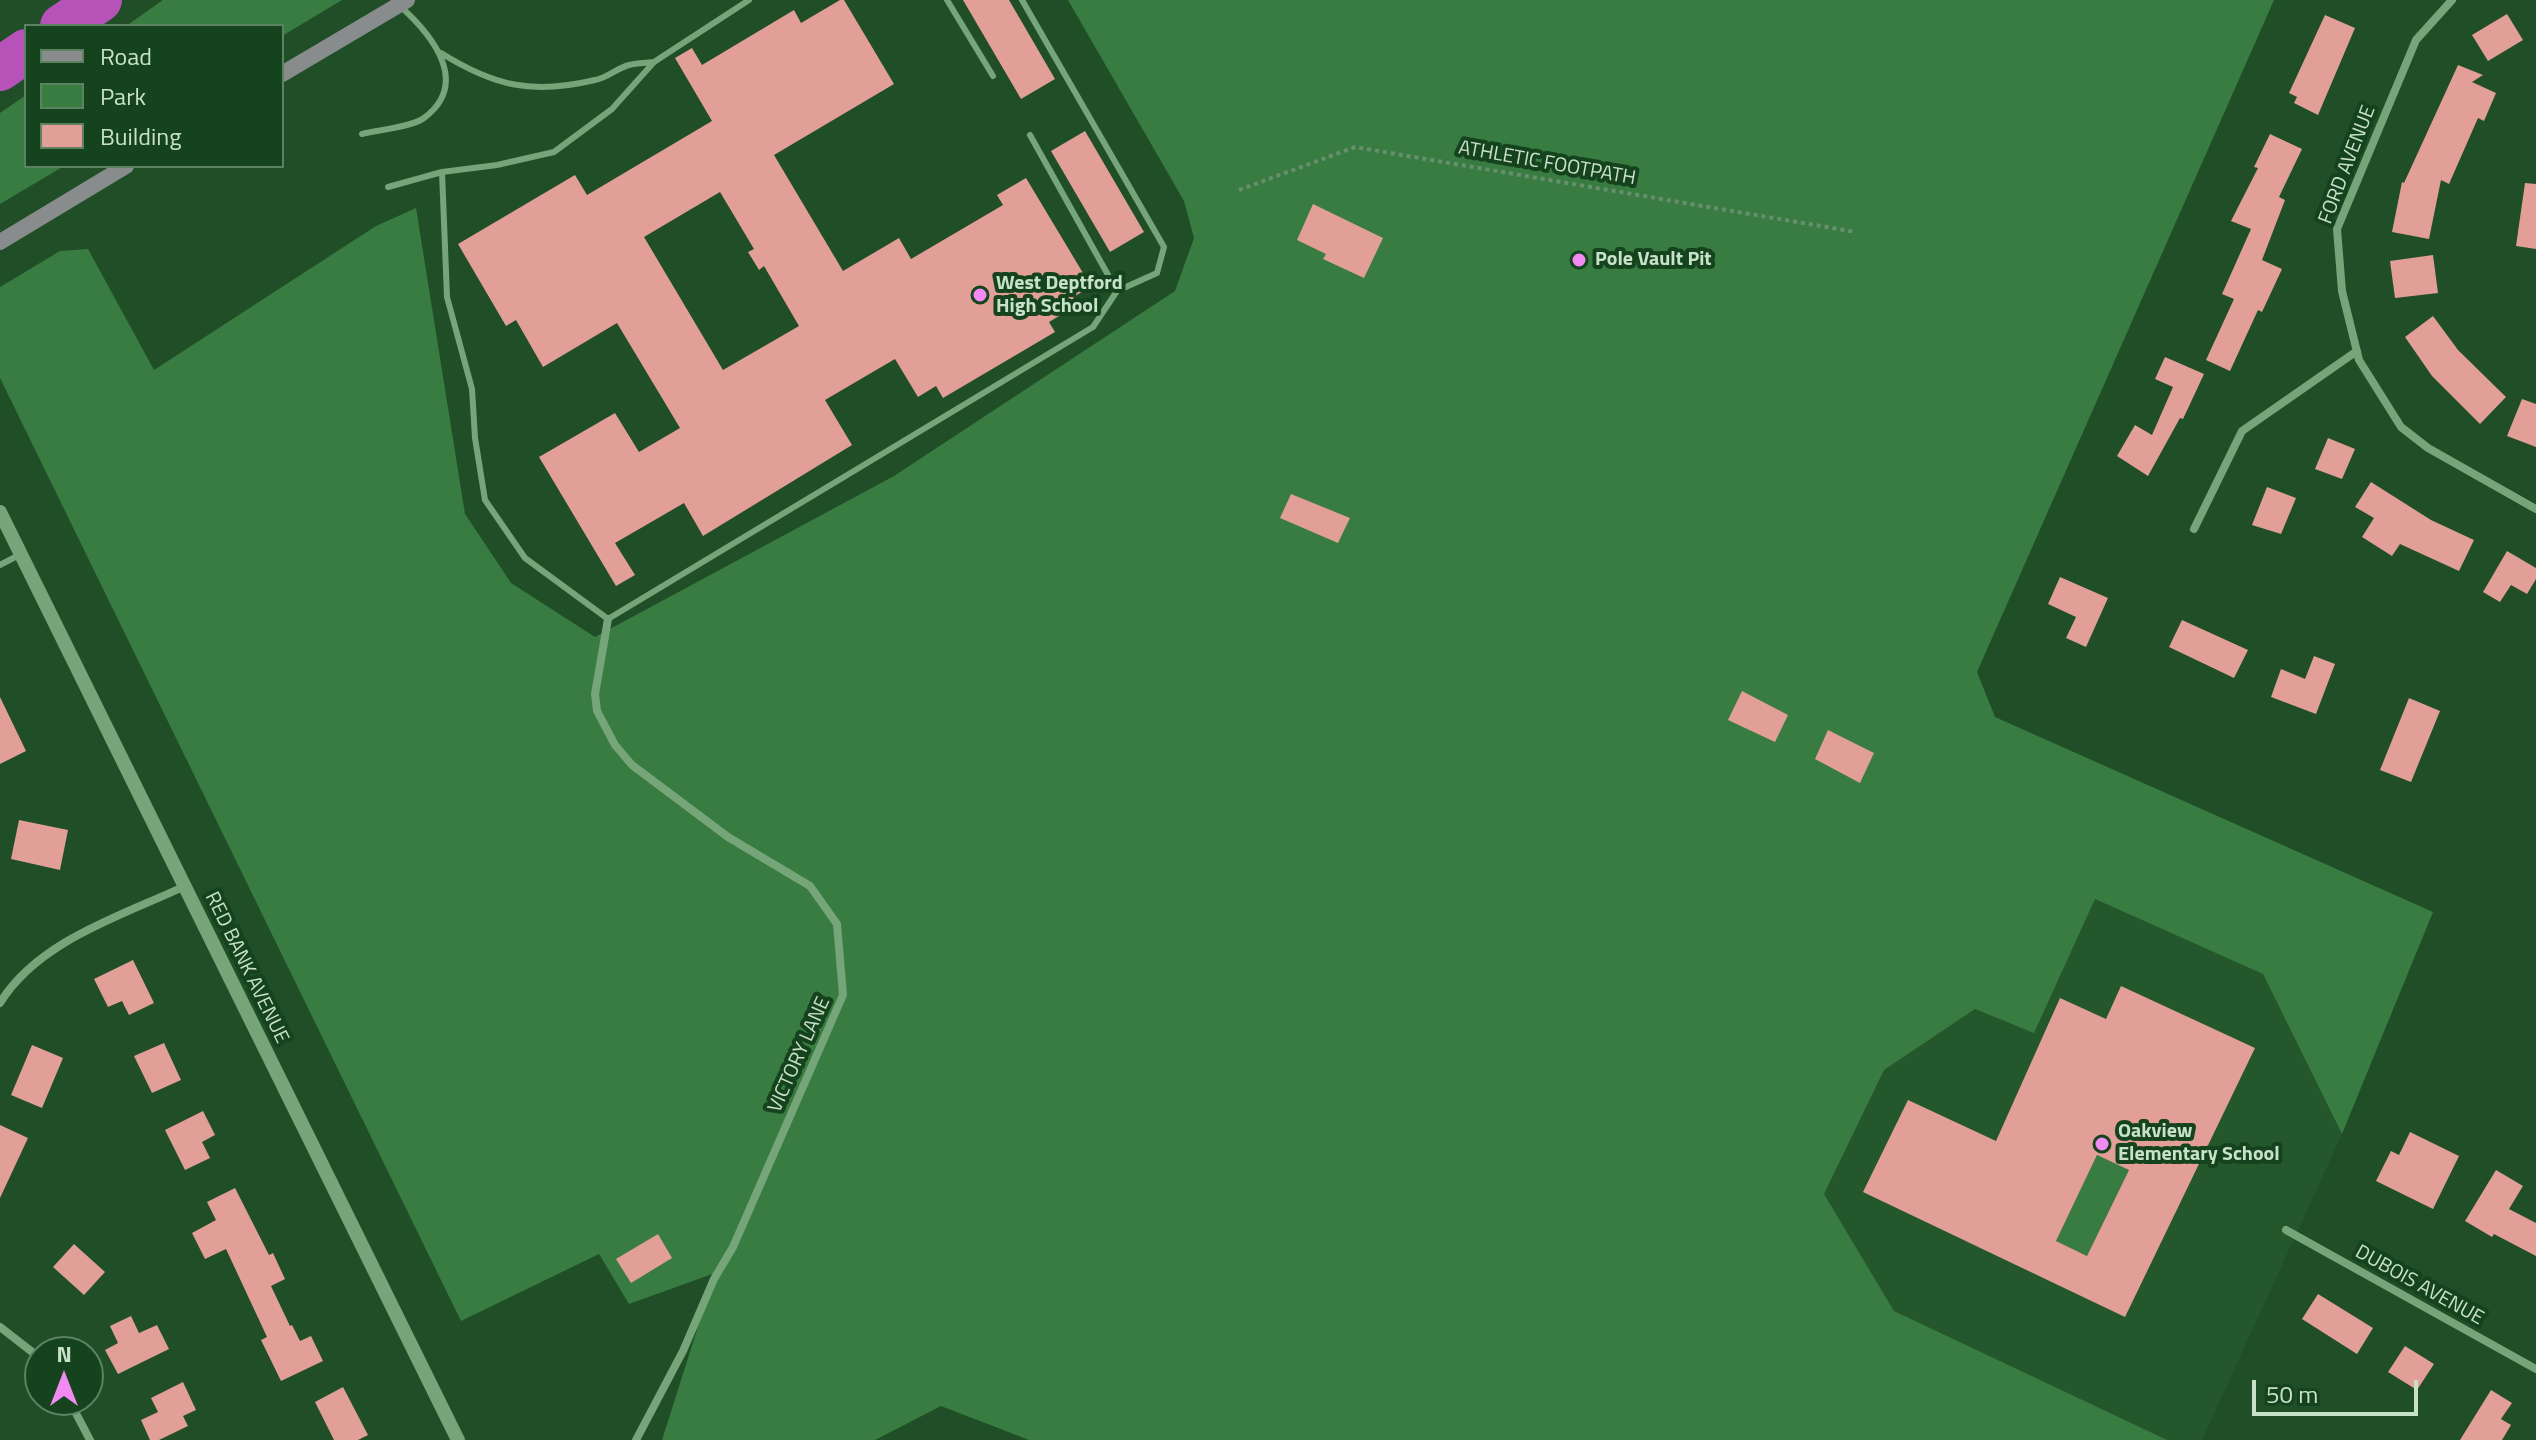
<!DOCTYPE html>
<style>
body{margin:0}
#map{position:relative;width:2536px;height:1440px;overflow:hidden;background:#204e27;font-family:"Titillium Web",sans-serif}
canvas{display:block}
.legend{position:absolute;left:24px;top:24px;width:260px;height:144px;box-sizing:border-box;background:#15431d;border:2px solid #5d8262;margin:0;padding:10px 14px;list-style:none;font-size:24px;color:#c8e1c9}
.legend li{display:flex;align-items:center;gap:16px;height:40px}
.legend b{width:40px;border:2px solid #5d8262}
.north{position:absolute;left:24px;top:1336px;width:80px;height:80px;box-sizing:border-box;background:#15431d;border:2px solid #5d8262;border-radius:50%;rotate:0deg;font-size:22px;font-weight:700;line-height:32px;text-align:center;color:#c8e1c9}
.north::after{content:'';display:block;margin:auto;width:28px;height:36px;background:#f28af3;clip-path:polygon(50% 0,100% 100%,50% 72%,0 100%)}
.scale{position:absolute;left:2252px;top:1380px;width:166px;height:36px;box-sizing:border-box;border:4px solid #c8e1c9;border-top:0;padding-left:10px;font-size:24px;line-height:28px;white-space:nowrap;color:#c8e1c9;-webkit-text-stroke:6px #15431d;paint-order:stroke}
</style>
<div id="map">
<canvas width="2536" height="1440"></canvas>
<ul class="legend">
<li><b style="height:10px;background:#888c8c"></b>Road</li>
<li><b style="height:22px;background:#397c42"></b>Park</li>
<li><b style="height:22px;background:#e29f97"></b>Building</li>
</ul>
<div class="north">N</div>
<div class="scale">50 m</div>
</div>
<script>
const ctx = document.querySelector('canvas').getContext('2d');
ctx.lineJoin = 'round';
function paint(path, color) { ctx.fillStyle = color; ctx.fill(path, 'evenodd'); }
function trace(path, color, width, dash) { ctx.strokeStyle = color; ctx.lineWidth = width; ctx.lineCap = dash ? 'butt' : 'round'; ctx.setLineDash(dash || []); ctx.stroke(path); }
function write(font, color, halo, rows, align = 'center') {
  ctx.font = font + ' "Titillium Web",sans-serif'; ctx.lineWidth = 8; ctx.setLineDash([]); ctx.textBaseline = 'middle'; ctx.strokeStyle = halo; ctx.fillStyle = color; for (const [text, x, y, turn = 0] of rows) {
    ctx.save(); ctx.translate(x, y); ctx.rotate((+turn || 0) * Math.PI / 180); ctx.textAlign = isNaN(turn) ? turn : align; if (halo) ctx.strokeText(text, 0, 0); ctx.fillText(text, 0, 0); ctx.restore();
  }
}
const built = new Path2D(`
 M2095 899 2263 974 2342 1134 2202 1440H2165L1894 1311 1824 1194 1884 1070 1975 1009 2034 1032Z`);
const green = new Path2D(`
 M163 0H342L282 36V26H126Z
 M1068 0H2274L1977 672 1995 717 2433 912 2342 1134 2263 974 2095 899 2034 1033 1975 1009 1884 1070 1824 1194 1894 1311 2167 1440H1029L941 1406 875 1440H662L715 1273 629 1304 599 1254 461 1321 0 378V287L60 251 88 249 154 370 376 226 416 208 465 514 511 583 595 637 894 476 1175 291 1194 238 1184 201Z
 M26 95V166H64L0 204V113Z
 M2097 1155 2129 1170 2087 1256 2056 1241Z`);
const building = new Path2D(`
 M840 0H844L894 84 774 155 843 271 899 238 911 259 1003 205 997 195 1026 178 1083 273 1075 279 1082 292 1073 297 1077 305 1049 322 1055 332 943 398 936 386 918 397 895 359 825 400 852 445 703 536 684 503 615 543 635 575 616 586 539 457 615 413 639 452 680 428 617 323 543 367 516 320 506 326 458 244 575 175 587 195 712 121 675 58 692 48 702 65 794 10 801 23ZM720 192 754 249 748 252 759 270 764 266 799 326 723 370 644 237Z
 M963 0H1009L1055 79 1021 99Z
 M2507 14 2523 40 2488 61 2472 35Z
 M2325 15 2355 28 2318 115 2294 103 2297 97 2289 93Z
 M2458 65 2483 75 2472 82 2496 93 2484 121 2478 118 2449 184 2441 180 2429 239 2392 232 2402 182 2404 183Z
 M1085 131 1144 232 1110 252 1051 151Z
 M2270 134 2302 149 2279 197 2285 200 2262 260 2282 269 2262 312 2258 310 2230 371 2206 360 2234 299 2222 294 2251 229 2231 221 2258 168 2254 167Z
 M2525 183 2536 184V249L2516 246Z
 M1313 204 1383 238 1364 278 1323 259 1326 254 1297 240Z
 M2433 255 2438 293 2395 298 2390 261Z
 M2433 316 2458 350 2506 397 2480 424 2432 376 2405 337Z
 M2165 357 2204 374 2183 419 2180 418 2148 476 2117 456 2135 425 2152 435 2173 387 2155 379Z
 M2522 399 2536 404V447L2507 436Z
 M2328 438 2355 449 2342 479 2315 469Z
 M2371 482 2431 520 2474 540 2459 571 2400 544 2392 556 2362 537 2374 518 2355 507Z
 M2267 487 2296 498 2281 534 2252 525Z
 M1291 494 1350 518 1338 543 1280 518Z
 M2507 551 2536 568V579L2527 594 2511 585 2500 602 2483 592Z
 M2060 577 2108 598 2086 647 2066 638 2076 617 2048 604Z
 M2182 620 2248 650 2234 678 2169 647Z
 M2314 656 2335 664 2316 714 2271 697 2281 669 2305 679Z
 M1742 691 1788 715 1775 742 1728 720Z
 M0 697 26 751 0 764Z
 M2409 698 2440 711 2411 782 2380 770Z
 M1828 730 1874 753 1860 783 1815 759Z
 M19 820 68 830 60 870 11 859Z
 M133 960 154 1003 129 1015 122 1001 108 1007 94 979Z
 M2121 986 2255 1048 2125 1317 1863 1192 1908 1100 1996 1141 2060 998 2106 1019ZM2097 1155 2129 1170 2087 1256 2056 1241Z
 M164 1043 181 1080 152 1093 134 1056Z
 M32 1045 63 1058 42 1108 11 1095Z
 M203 1111 215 1135 202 1142 210 1158 185 1170 165 1130Z
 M0 1125 28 1138 0 1198Z
 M2410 1132 2459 1156 2433 1209 2376 1181 2391 1151 2399 1155Z
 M2496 1170 2523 1186 2509 1209 2536 1223V1256L2494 1234 2492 1237 2465 1221Z
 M235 1188 269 1255 273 1253 285 1279 271 1286 290 1326 292 1325 300 1341 311 1336 323 1361 281 1381 261 1340 267 1337 226 1249 205 1259 192 1233 216 1220 207 1202Z
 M658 1234 672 1258 631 1283 616 1259Z
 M74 1244 105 1272 84 1295 53 1267Z
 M2318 1294 2373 1328 2357 1354 2302 1319Z
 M131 1316 139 1333 157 1325 169 1349 118 1374 105 1350 118 1343 110 1326Z
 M2405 1346 2434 1364 2417 1390 2388 1372Z
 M183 1382 196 1410 183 1416 188 1426 159 1440H150L141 1420 158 1412 151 1398Z
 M343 1387 368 1435 358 1440H334L315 1402Z
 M2491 1390 2512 1403 2501 1419 2511 1425 2502 1440H2460Z`);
const path = new Path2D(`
 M1239 190 1355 147 1856 232`);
const service = new Path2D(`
 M947 0 993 76
 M1022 0 1164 247 1157 273 1117 291 1030 135
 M441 53C494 86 532 95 595 80 607 78 617 68 629 65 637 63 646 63 654 62
 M362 134C378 130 412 127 424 118 471 83 432 35 401 7
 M442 172 447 297 472 389 475 438 485 500 525 558 608 619 1093 327 1117 291
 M388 187 442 172 497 165 554 152 612 109 654 62 749 0
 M0 565 21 554`);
const minor = new Path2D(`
 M2452 0 2416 40 2337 229 2342 291 2359 360 2401 427 2428 448 2536 509
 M2194 529 2242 431 2357 351
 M608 619 595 694 597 711 615 745 632 765 728 837 810 886 837 924 843 995 733 1247 714 1279 683 1351 636 1440
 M0 1003C38 941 121 916 183 887
 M2286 1230 2536 1369
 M0 1327 40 1358
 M69 1400 90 1440`);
const tertiary = new Path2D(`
 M0 512 458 1440`);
const secondary = new Path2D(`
 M282 74 407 0
 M0 242 126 166`);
const motorway = new Path2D(`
 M62 26 100 0
 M0 69 26 51`);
const markers = [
 [1579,260,8,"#f28af3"],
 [980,295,8,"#f28af3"],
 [2102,1144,8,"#f28af3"]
];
const streetNames = [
 ["ATHLETIC FOOTPATH",1547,164,10],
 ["FORD AVENUE",2348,165,-69],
 ["RED BANK AVENUE",246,968,64],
 ["VICTORY LANE",800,1055,-66],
 ["DUBOIS AVENUE",2419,1286,29]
];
const poiNames = [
 ["Pole Vault Pit",1595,260],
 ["West Deptford",996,284],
 ["High School",996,307],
 ["Oakview",2118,1132],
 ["Elementary School",2118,1155]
];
paint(built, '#24582c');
paint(green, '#397c42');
paint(building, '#e29f97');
trace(path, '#698e6d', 4, [4, 4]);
trace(service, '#75a579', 6);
trace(minor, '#75a579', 8);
trace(tertiary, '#75a579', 14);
trace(secondary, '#888c8c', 16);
trace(motorway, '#b652b8', 44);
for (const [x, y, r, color] of markers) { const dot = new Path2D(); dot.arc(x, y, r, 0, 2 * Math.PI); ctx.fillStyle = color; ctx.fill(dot); trace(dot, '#15431d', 3); }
write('20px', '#c8e1c9', '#15431d', streetNames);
write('bold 20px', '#c8e1c9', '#15431d', poiNames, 'left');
</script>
